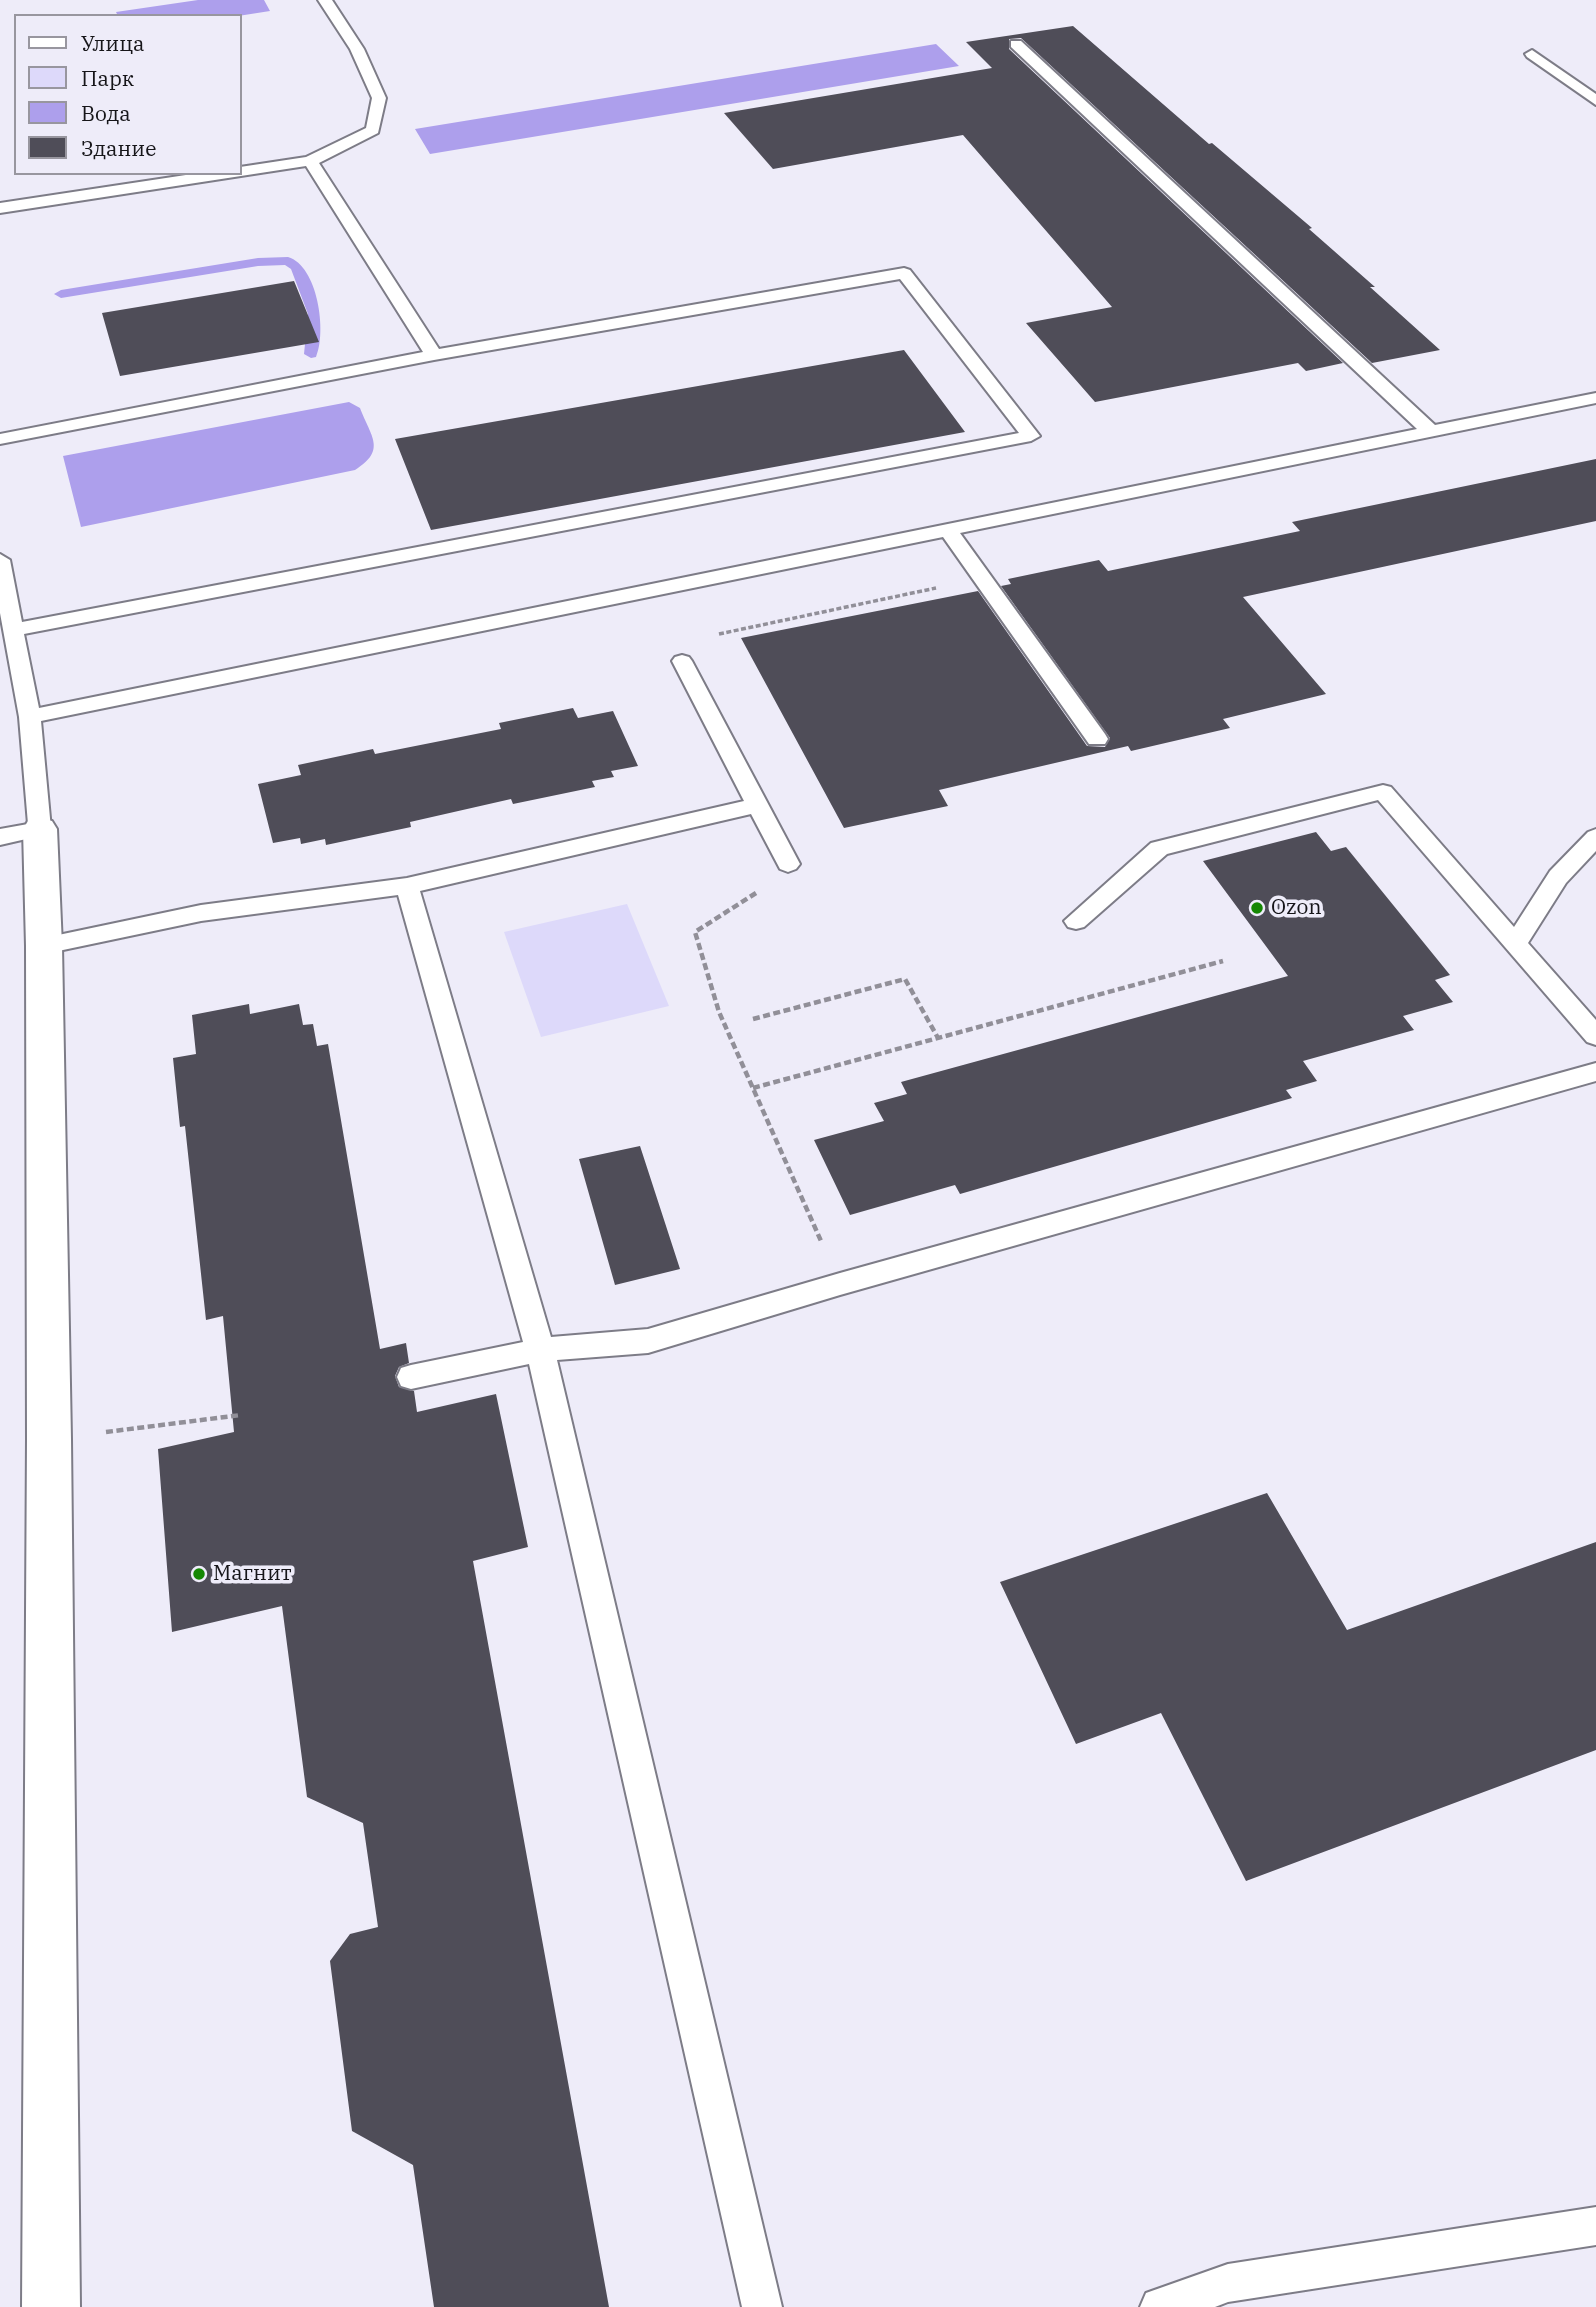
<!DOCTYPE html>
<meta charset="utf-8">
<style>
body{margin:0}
#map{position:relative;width:1596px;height:2307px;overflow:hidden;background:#eeecf9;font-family:"IBM Plex Serif",serif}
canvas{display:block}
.legend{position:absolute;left:14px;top:14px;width:228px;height:161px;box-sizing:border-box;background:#eeecf9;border:2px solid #98969f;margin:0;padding:9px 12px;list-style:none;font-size:21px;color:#161519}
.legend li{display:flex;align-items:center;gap:14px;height:35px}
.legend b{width:35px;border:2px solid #98969f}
</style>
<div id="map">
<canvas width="1596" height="2307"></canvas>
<ul class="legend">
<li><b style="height:9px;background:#fff"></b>Улица</li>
<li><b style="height:19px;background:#ddd9fa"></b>Парк</li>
<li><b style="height:19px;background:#ad9fec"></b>Вода</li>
<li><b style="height:19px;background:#4f4d58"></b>Здание</li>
</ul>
</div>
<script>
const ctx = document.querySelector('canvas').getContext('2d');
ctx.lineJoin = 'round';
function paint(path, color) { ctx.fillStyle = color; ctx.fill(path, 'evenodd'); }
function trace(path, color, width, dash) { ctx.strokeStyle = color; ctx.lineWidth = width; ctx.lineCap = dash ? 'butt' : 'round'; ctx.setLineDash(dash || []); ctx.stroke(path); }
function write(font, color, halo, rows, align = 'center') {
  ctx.font = font + ' "IBM Plex Serif",serif'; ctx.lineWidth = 7; ctx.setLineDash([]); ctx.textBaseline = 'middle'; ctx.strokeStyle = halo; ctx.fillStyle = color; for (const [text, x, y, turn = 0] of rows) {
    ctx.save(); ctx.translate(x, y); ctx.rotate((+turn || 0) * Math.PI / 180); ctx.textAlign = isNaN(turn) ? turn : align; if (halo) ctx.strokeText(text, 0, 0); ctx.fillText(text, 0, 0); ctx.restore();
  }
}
const green = new Path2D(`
 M627 904 669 1006 541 1037 504 932Z`);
const water = new Path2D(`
 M198 0H264L270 11 238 16H118L116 12Z
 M936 44 959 66 430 154 415 129Z
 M349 402 360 408C371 437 387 450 355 470L81 527 63 456Z`);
const stream = new Path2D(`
 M288 257C318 266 327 332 316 357L311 358 304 354 308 314 291 269 285 265 258 266 61 298 54 294 61 290 258 258Z`);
const building = new Path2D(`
 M1073 26 1209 144 1212 143 1312 228 1309 229 1375 287H1370L1440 350 1372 363 1021 38 1009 39V49L1343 363 1306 371 1298 363 1095 402 1026 323 1112 307 963 135 773 169 724 113 992 68 966 42Z
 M294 281 319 342 120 376 102 313Z
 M904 350 965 432 431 530 395 439Z
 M1596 459V521L1243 597 1326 694 1223 719 1230 728 1131 751 1128 746 939 790 948 806 844 828 741 638 978 591 1087 746 1105 747 1110 738 1001 586 1011 584 1008 579 1099 560 1108 571 1300 531 1292 522Z
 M573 708 578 718 613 711 638 766 611 771 614 777 592 781 595 787 513 804 511 799 410 822 411 827 326 845 325 839 301 844 300 838 273 843 258 784 301 775 298 765 373 749 375 754 501 729 499 723Z
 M1316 832 1331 851 1346 847 1450 975 1435 980 1453 1002 1403 1016 1414 1030 1303 1061 1317 1081 1286 1090 1292 1098 960 1194 955 1185 850 1215 814 1140 884 1121 874 1103 907 1094 901 1082 1288 976 1203 861Z
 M249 1004 250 1014 299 1004 303 1025 313 1024 317 1046 328 1044 380 1349 406 1343 409 1363 399 1367 395 1376 399 1387 414 1391 417 1412 496 1394 528 1547 473 1561 609 2307H434L413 2165 352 2131 330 1961 350 1934 378 1927 363 1823 307 1797 282 1606 172 1632 158 1449 234 1432 223 1316 206 1320 185 1126 180 1127 173 1058 196 1054 192 1015Z
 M640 1146 680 1269 615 1285 579 1159Z
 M1267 1493 1347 1630 1596 1542V1750L1246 1881 1161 1713 1076 1744 1000 1582Z`);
const pathFar1 = new Path2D(`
 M719 634 936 588`);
const path = new Path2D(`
 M756 893 695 932 719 1012 821 1241
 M753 1019 905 979 938 1038
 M753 1088 1223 961
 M106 1432 241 1415`);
const service = new Path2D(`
 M318 0H332L364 49 386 98 378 133 319 163 439 349 904 268 910 270 1040 436 1031 441 24 634 39 708 1417 429 1011 47V41H1021L1435 425 1596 393V403L960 533 1105 734 1108 739 1105 744H1089L943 537 41 721 51 829 48 834 0 845V829L28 824 19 717 0 613V554L10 560 22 622 1019 433 900 279 434 360 0 444V434L423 352 306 166 0 213V203L199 173H240V167L306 157 366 128 372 98 350 49Z
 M1532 50 1596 94V105L1527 57 1525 54Z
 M682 655 689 657 692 661 800 864 796 869 788 872 780 869 751 814 420 891 551 1337 648 1329 840 1273 1596 1063V1081L840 1295 648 1353 557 1360 782 2307H742L529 1364 411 1389 401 1386 397 1377 401 1368 411 1365 523 1342 398 895 201 921 44 954 36 952 32 946 36 940 44 938 201 905 407 878 744 801 672 661 675 657Z
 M1383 785 1391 787 1514 927 1550 871 1588 832 1596 829V851L1566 883 1528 943 1596 1020V1045L1587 1042 1378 800 1167 854 1084 927 1076 929 1068 927 1064 921 1151 843Z
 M1596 2207V2245L1228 2302 1215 2307H1140L1146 2293 1228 2264Z`);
const minor = new Path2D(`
 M40 818 52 821 57 829 62 946 71 1439 80 2307H22L27 1439 26 946 23 829 28 821Z`);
const markers = [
 [1257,908,7,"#158703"],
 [199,1574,7,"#158703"]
];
const poiNames = [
 ["Ozon",1271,908],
 ["Магнит",213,1574]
];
paint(green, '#ddd9fa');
paint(water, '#ad9fec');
paint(stream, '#ad9fec');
paint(building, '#4f4d58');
trace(service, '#7d7c87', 4);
trace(minor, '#7d7c87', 4);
trace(pathFar1, '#918f98', 3.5, [5, 2.5]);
trace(path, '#918f98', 4.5, [7, 3.5]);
paint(service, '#fff');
paint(minor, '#fff');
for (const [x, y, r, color] of markers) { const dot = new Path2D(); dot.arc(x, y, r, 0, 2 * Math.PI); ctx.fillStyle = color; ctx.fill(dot); trace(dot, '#eeecf9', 2.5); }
write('21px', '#161519', '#eeecf9', poiNames, 'left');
</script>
